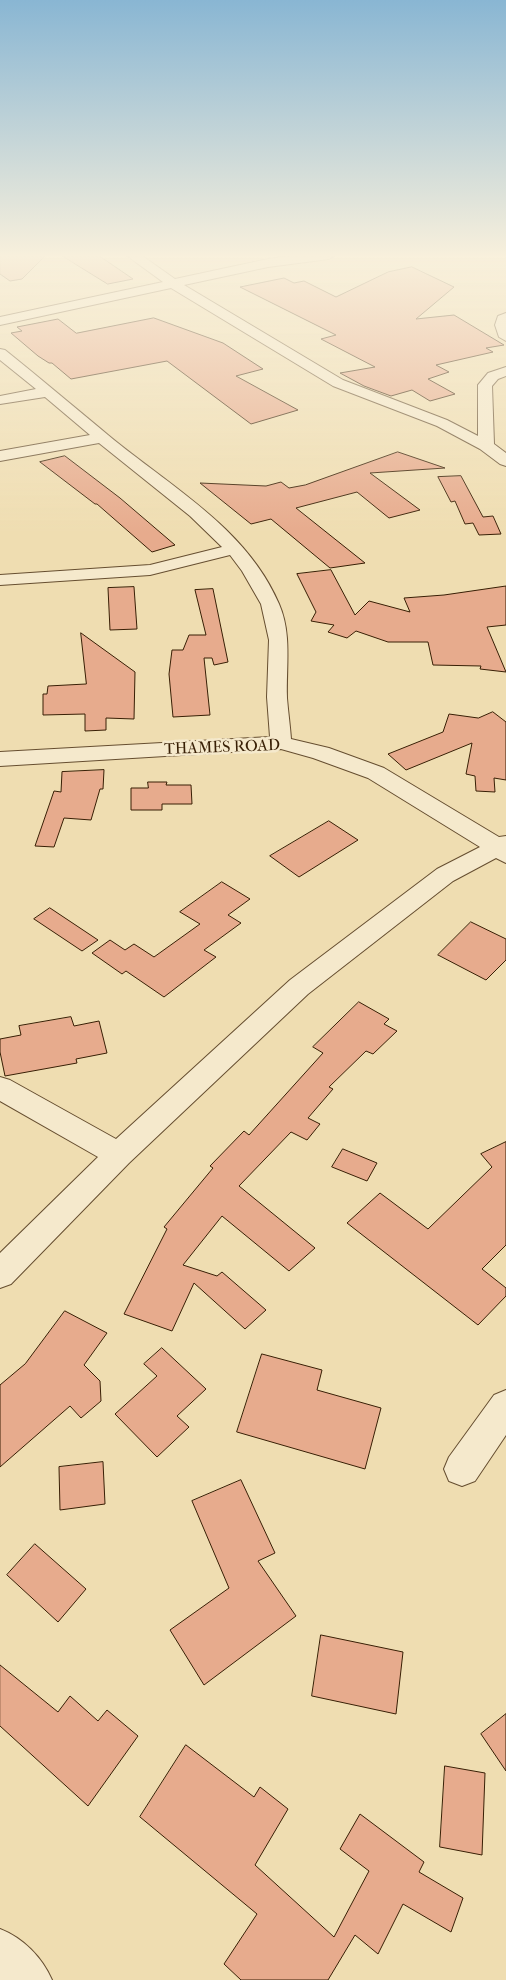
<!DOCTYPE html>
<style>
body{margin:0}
canvas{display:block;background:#efddb1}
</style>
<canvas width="506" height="1980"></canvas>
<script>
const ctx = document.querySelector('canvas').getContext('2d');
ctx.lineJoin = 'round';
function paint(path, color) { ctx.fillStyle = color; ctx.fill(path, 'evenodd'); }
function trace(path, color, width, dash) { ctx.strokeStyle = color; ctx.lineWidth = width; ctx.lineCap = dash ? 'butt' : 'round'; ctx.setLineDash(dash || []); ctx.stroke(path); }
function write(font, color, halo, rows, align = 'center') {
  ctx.font = font + ' "IM FELL French Canon",serif'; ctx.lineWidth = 5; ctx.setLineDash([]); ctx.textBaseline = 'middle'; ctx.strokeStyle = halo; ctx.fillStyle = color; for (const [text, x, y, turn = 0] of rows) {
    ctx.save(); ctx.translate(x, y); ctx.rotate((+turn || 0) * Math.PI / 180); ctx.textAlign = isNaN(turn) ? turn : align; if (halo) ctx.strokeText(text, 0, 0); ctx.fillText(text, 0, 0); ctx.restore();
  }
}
const building = new Path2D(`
 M0 255H46L22 279 10 281 0 274Z
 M61 255H98L133 279 108 284Z
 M412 267 454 287 416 319 454 315 504 345 486 348 493 352 436 365 449 372 428 379 455 394 430 401 412 390 391 396 364 386 340 373 375 367 321 339 336 335 240 287 284 278 294 283 304 281 336 297 388 272Z
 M154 318 223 343 263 369 236 376 298 410 251 424 167 361 71 379 52 363H49L38 356 11 333 22 331 17 327 58 319 76 333Z
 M398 452 445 468 370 473 420 510 389 518 357 492 296 508 365 563 330 568 271 519 251 524 200 483 266 486 281 482 289 488 305 485Z
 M65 456 120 498 175 545 152 552 97 504H95L40 462Z
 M461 476 483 517 493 516 501 534 479 535 473 523 465 524 455 501 451 502 438 477Z
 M331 570 355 615 369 601 410 612 404 598 444 595 506 586V625L487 627 506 672 480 669 481 666 433 665 428 642H388L356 631 347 638 328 632 334 625 311 621 316 612 297 574Z
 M134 587 137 629 110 630 108 588Z
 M213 589 228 662 214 665 212 658H204L210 715 173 717 169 674 172 650H183L189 635H206L195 590Z
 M81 633 135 672 134 719 106 718V730L85 731V714L43 715V694H47L48 686 86 684Z
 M493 712 506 722V780L494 778 495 792 476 791 475 776 466 774 472 743 406 770 388 754 443 732 449 714 478 718Z
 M104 770 103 789H100L91 820 64 818 54 847 35 846 54 791 61 792 62 772Z
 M148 782H167L166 785H191L192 804H162V810H131V788H148Z
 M329 821 358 840 299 877 270 856Z
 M222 882 250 899 228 915 241 923 204 950 216 957 164 997 126 971 122 974 92 953 110 940 125 950 134 944 154 957 200 924 180 912Z
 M50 908 98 940 82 951 34 919Z
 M471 922 506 939V960L486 980 438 955Z
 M359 1002 389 1019 384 1024 397 1031 373 1054 366 1051 329 1087 333 1089 308 1118 320 1124 307 1140 291 1132 239 1186 315 1248 289 1271 222 1216 183 1265 217 1276 222 1272 266 1310 245 1329 194 1283 172 1331 124 1314 167 1229 164 1227 213 1168 210 1166 244 1131 249 1135 323 1053 313 1047Z
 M71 1017 74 1026 99 1021 107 1053 76 1059 77 1063 5 1076 0 1052V1039L21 1035 19 1026Z
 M506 1142V1245L482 1269 506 1288V1296L478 1325 347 1223 380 1193 428 1229 492 1167 481 1154Z
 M343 1149 377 1163 367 1181 332 1167Z
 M65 1311 107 1333 84 1365 100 1381 101 1401 81 1418 70 1406 0 1467V1385L25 1364Z
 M162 1348 206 1389 177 1416 189 1427 157 1457 115 1414 157 1376 144 1364Z
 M262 1354 322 1370 317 1390 381 1408 365 1469 237 1432Z
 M103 1462 105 1504 60 1510 59 1467Z
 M241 1480 275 1553 258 1561 296 1616 204 1685 170 1630 229 1588 192 1501Z
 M35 1544 86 1589 58 1622 7 1575Z
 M321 1635 403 1652 396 1714 312 1696Z
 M0 1665 58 1712 70 1696 98 1721 107 1710 138 1736 88 1806 0 1726Z
 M506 1714V1771L481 1734Z
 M186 1745 254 1797 260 1787 288 1809 255 1865 334 1937 369 1871 340 1849 360 1814 424 1862 419 1872 463 1898 451 1932 403 1904 378 1954 355 1935 328 1980H241L224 1964 257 1914 140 1817Z
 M445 1766 485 1773 482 1855 440 1847Z`);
const street = new Path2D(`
 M126 255H141L175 279 268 259 298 255H335L329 259 268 267 184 285 343 380 447 420 478 436V385L488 373 506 367V376L498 379 492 386 494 444 506 453V466L500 464 480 449 437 426 333 386 171 288 0 325V317L163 282Z
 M506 313V341L499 337 495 325 498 316Z
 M0 349 5 350C40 378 73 406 108 435 168 485 247 528 279 604 292 634 286 665 287 698 288 711 290 725 291 739L329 748 384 768 499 837 506 836V863L496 858 453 881 308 994 129 1163 11 1284 0 1288V1253L98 1157 0 1101V1077L10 1080 116 1139 290 980 437 869 480 847 368 778 313 758 281 749 0 766V752L270 737 267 697 269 640 261 604 242 571 230 555 150 575 0 585V575L150 565 222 547 190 516 99 443 0 461V451L90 435 45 397 0 404V396L36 389 0 360Z
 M506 1390V1435L475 1481 462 1486 449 1481 444 1469 449 1457 494 1395Z
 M0 1929C23 1938 42 1957 52 1980H0Z`);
const streetNames = [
 ["THAMES ROAD",222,748,-2]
];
paint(building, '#e7ab8d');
trace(building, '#381f05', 1);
trace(street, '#664e30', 2);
paint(street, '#f5e9cc');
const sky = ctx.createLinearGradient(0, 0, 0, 533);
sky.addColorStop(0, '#89b6d3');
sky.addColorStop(0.48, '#f8f0dc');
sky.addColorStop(1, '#f8f0dc00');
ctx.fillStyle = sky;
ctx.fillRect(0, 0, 506, 533);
write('16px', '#381f05', '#f5e9cc', streetNames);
</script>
